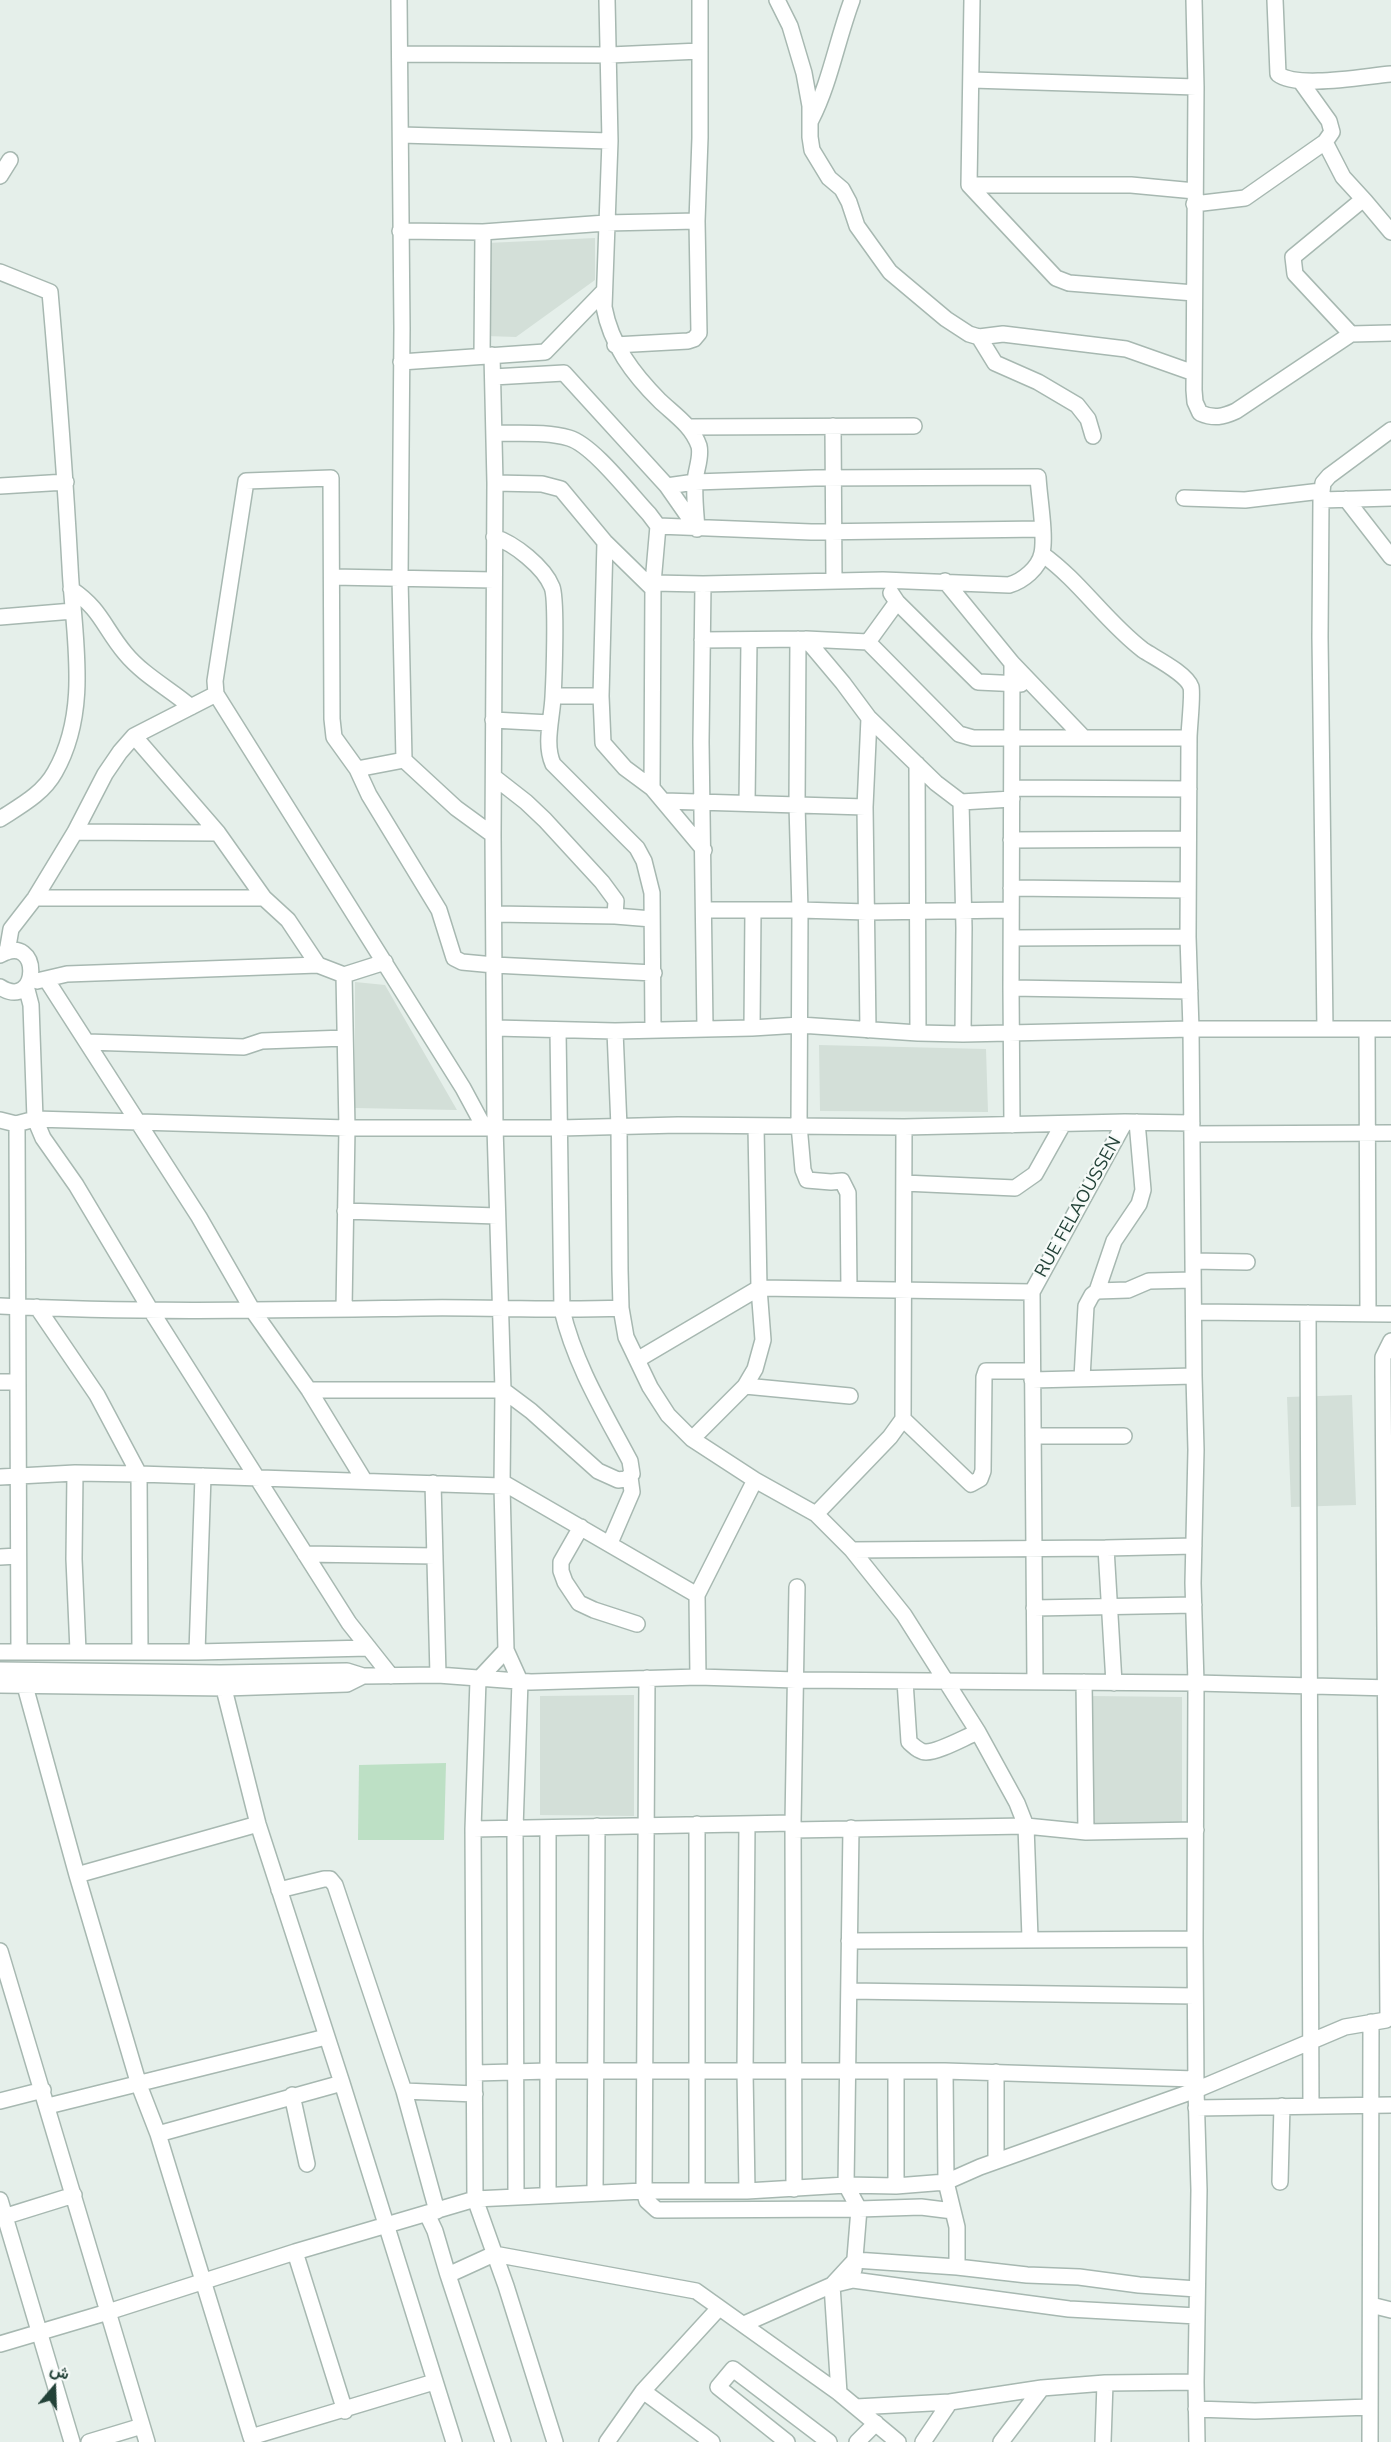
<!DOCTYPE html>
<meta charset="utf-8">
<style>
body{margin:0}
#map{position:relative;width:1391px;height:2442px;overflow:hidden;background:#e5efea;font-family:Mulish,Vazirmatn,sans-serif}
canvas{display:block}
.north{position:absolute;left:24px;top:2358px;width:60px;height:60px;-webkit-text-stroke:4px #f6faf8;paint-order:stroke;rotate:19deg;font-size:16px;font-weight:700;line-height:24px;text-align:center;color:#234238}
.north::after{content:'';display:block;margin:auto;width:21px;height:27px;background:#234238;clip-path:polygon(50% 0,100% 100%,50% 72%,0 100%)}
</style>
<div id="map">
<canvas width="1391" height="2442"></canvas>
<div class="north">ش</div>
</div>
<script>
const ctx = document.querySelector('canvas').getContext('2d');
ctx.lineJoin = 'round';
function paint(path, color) { ctx.fillStyle = color; ctx.fill(path, 'evenodd'); }
function trace(path, color, width, dash) { ctx.strokeStyle = color; ctx.lineWidth = width; ctx.lineCap = dash ? 'butt' : 'round'; ctx.setLineDash(dash || []); ctx.stroke(path); }
function write(font, color, halo, rows, align = 'center') {
  ctx.font = font + ' Mulish,sans-serif'; ctx.lineWidth = 4.5; ctx.setLineDash([]); ctx.textBaseline = 'middle'; ctx.strokeStyle = halo; ctx.fillStyle = color; for (const [text, x, y, turn = 0] of rows) {
    ctx.save(); ctx.translate(x, y); ctx.rotate((+turn || 0) * Math.PI / 180); ctx.textAlign = isNaN(turn) ? turn : align; if (halo) ctx.strokeText(text, 0, 0); ctx.fillText(text, 0, 0); ctx.restore();
  }
}
const built = new Path2D(`
 M595 238V280L516 337 486 336 487 243Z
 M355 982 385 985 457 1110 355 1108Z
 M819 1045 986 1049 988 1112 820 1111Z
 M1352 1395 1356 1505 1291 1507 1287 1397Z
 M634 1695V1816L540 1815V1696Z
 M1091 1696 1182 1697V1825H1091Z`);
const green = new Path2D(`
 M446 1763 444 1840H358L359 1765Z`);
const minor = new Path2D(`
 M399 0 402 328 400 578 404 760 456 808 493 835
 M607 0 610 141 604 307C611 345 633 374 660 401 675 415 692 426 699 446 702 458 695 471 695 483 694 498 696 514 697 529
 M777 0 790 26 804 73 810 106V137L812 150 829 178 842 189 849 202 857 226 890 272 946 319 969 334 979 337 1003 334 1126 349 1194 373
 M972 0 969 185 1056 278 1069 283 1194 293
 M1194 0 1196 87 1194 390 1195 402 1200 413C1214 419 1223 417 1236 411L1351 334 1391 333
 M1275 0 1278 74C1297 89 1365 76 1391 74
 M400 54 610 55 700 51
 M972 80 1196 87
 M811 120C830 83 837 40 852 0
 M401 135 610 141
 M1325 142 1343 177 1365 201
 M0 176 10 160
 M969 185H1131L1195 191
 M1194 204 1245 198 1325 142 1332 132 1329 121 1301 82
 M400 231 483 232 606 223 697 221
 M0 272 50 292C58 383 65 474 70 566 73 634 91 709 55 772 43 794 20 806 0 819
 M1351 334 1295 274 1293 257 1361 201H1365L1391 232
 M979 337 995 363 1038 382 1077 405 1088 419 1093 436
 M615 345 688 341 694 339 699 333 697 221 700 138V0
 M492 355 495 483 493 835 495 1127 503 1390 502 1486 506 1650 520 1681 515 1829 516 2196
 M482 356 483 232
 M401 362 545 352 603 292
 M493 377 564 373 667 486 697 529
 M833 426 834 581
 M689 427 914 426
 M1391 430 1329 476 1323 483 1321 500 1391 498
 M494 433C518 434 546 431 569 438 593 445 630 494 649 514L658 526 811 532 1042 529
 M495 483 542 484 561 489 605 542 653 589
 M0 486 66 482
 M1184 498 1245 500 1321 491
 M1346 499 1391 557
 M1321 500 1320 637 1325 1029
 M494 537C514 543 544 567 552 587 557 599 554 679 553 697 552 719 544 744 553 764L637 848 644 861 652 893 653 1030
 M605 542 601 696 603 743 625 768 652 788 704 850
 M332 577 494 580
 M945 581 1012 663 1082 736
 M653 583 703 584 883 580 1009 585C1023 581 1039 568 1042 553 1046 535 1039 497 1038 477L815 478 695 482 667 486
 M703 584 701 742 705 1028
 M71 589C101 609 104 628 125 653 143 675 170 689 191 707
 M891 593 897 602 978 682 1021 684
 M0 617 73 611
 M798 639 797 805 800 910 867 912 1011 910
 M702 640 806 639 868 642 897 602
 M868 642 959 734 973 738H1189C1189 728 1193 695 1191 687 1186 673 1155 658 1143 650 1106 622 1080 581 1042 554
 M802 644 806 639 843 683 869 718
 M553 696H601
 M493 720 550 723
 M134 736 218 833 264 898 288 920 318 965
 M917 764 918 1033
 M357 769 404 760
 M494 777 526 802 545 820 602 882 616 901 615 916
 M652 788 653 583 658 526
 M1013 788 1189 789
 M664 801 865 807 869 718 936 783 961 802 1012 799
 M961 802 964 928 963 1034
 M747 803 749 641
 M865 807 868 1030
 M75 832 218 833
 M1011 840 1188 839
 M1011 888 1188 890
 M35 898H264
 M704 910H800L799 1125 803 1170 807 1180 831 1182 842 1181 848 1193 849 1289
 M495 914 615 916 652 919
 M1012 938 1188 937
 M7 952 11 929 35 898 75 832 105 774 120 752 134 736 216 694
 M0 955C42 931 40 1012 0 987
 M344 975 347 1128 344 1309
 M46 979 199 1217 253 1311 309 1390 364 1480
 M37 981 67 974 318 965 344 975 385 962
 M26 986 31 1005 35 1119 43 1138 76 1185 150 1309 349 1623 391 1676
 M1011 988 1012 663
 M495 1028 615 1031 752 1028 800 1025 918 1033 963 1034 1191 1029 1188 937 1189 738
 M752 1028 753 910
 M1367 1029 1368 1313
 M615 1031 619 1127 620 1270 621 1308 626 1337 650 1387 668 1415 692 1439 755 1480 816 1514 852 1550 904 1615 978 1732 1017 1803 1026 1826 1030 1938
 M87 1042 244 1047 262 1041 345 1038
 M0 1120 16 1124 17 1128 19 1652
 M16 1124 35 1119 347 1128H560L678 1125 904 1127 1125 1122 1192 1123
 M1012 1125 1011 988 1190 991
 M484 1127 463 1088 216 694 215 681 246 481 331 478 332 719 334 737 357 769 369 795 439 910 454 958 462 962 494 965 654 973
 M1192 1134 1391 1133
 M904 1183 1015 1188 1035 1174 1063 1124
 M345 1211 497 1216
 M1193 1261 1247 1262
 M1097 1291 1114 1241 1139 1204 1143 1190 1137 1122
 M0 1306C140 1313 281 1310 422 1308 488 1307 555 1311 621 1308
 M37 1307 97 1395 139 1474 140 1651
 M1194 1312 1391 1314
 M1308 1313 1311 2106
 M637 1360 759 1288 1032 1292
 M1082 1378 1086 1306 1092 1295 1097 1291 1128 1290 1149 1281 1193 1280
 M1032 1380 1194 1376
 M0 1382H17
 M745 1386 850 1396
 M309 1390H503L531 1411 598 1471 618 1480 626 1479 632 1474 630 1461C604 1412 575 1365 562 1310L558 1031
 M903 1419 971 1484 980 1479 983 1471 984 1377 986 1371H1032
 M1033 1436H1124
 M692 1439 745 1386 755 1369 763 1340 759 1288 756 1127
 M75 1473 74 1559 78 1651
 M0 1477 75 1473 139 1474 502 1486
 M502 1482 697 1595
 M433 1483 438 1675
 M816 1514 890 1437 903 1419 904 1127
 M581 1527 561 1562V1571L565 1582 579 1603 594 1610 637 1624
 M610 1543 632 1492 630 1477
 M1106 1548 1194 1546
 M852 1550 1106 1548 1114 1683
 M305 1554 435 1556
 M0 1557 18 1556
 M1034 1608 1194 1605
 M506 1650 478 1680 473 1829 475 2199 506 2286 555 2442
 M0 1652H197L369 1648
 M197 1652 203 1476
 M0 1670 220 1673 347 1671 363 1676 438 1675 531 1682 698 1677 796 1680 1196 1683 1391 1688
 M220 1673 258 1824 342 2083 454 2442
 M698 1677 697 1595 755 1480
 M647 1678 644 2191 647 2201 657 2210 859 2209 846 2185 851 1828
 M905 1681 909 1742C914 1746 919 1752 926 1752 939 1752 965 1737 978 1732
 M1035 1682 1032 1292 1125 1122
 M1084 1682 1086 1832
 M0 1685 225 1688 347 1684 363 1676
 M25 1686 77 1875 139 2085 158 2134 251 2437
 M473 1829 793 1823
 M793 1830 1026 1826 1086 1832 1196 1830
 M77 1875 258 1824
 M279 1890 324 1879H330L335 1885 404 2091 437 2211
 M1195 1939 1196 1683 1193 1583 1196 1450 1194 1376 1191 1029H1391
 M849 1941 1195 1939 1196 2090 1345 2027 1386 2020
 M0 1951 147 2442
 M849 1991 1195 1996
 M1388 2017 1383 1374V1357L1391 1341
 M945 2071 946 2182 957 2227V2267
 M996 2072V2161
 M476 2073 548 2071H945L1195 2079
 M404 2091 475 2094
 M292 2095 307 2164
 M0 2101 43 2090
 M48 2106 326 2037
 M1196 2108 1391 2105
 M158 2134 342 2083
 M1280 2182 1282 2106
 M896 2186V2071
 M794 2189 793 1823 797 1587
 M697 2190V1824
 M747 2191 745 2071 747 1824
 M595 2193 597 1826
 M548 2195V1828
 M0 2200 72 2442
 M427 2214 435 2231 448 2275
 M0 2218 74 2195
 M295 2252 345 2411
 M854 2270 859 2209 921 2207 953 2211
 M832 2285 855 2260 957 2267 1027 2275 1079 2277 1139 2285 1197 2289
 M832 2285 853 2280 1069 2309 1197 2316
 M1371 2305 1391 2310
 M744 2324 832 2285 839 2393
 M0 2344 108 2312 295 2252 475 2199 644 2191H747L846 2185 896 2186 946 2182 980 2167 1196 2090 1199 2190 1196 2382
 M643 2391 712 2442
 M856 2407 950 2402
 M1196 2409 1255 2411 1370 2407
 M89 2442 142 2426
 M253 2442 251 2437 434 2382
 M503 2442 448 2275 494 2254 696 2291 839 2393 898 2442
 M607 2442 643 2391 719 2308
 M787 2442 718 2387 733 2369 829 2442
 M857 2442 876 2423
 M923 2442 950 2402 1042 2388 1105 2383 1196 2382 1197 2442
 M1001 2442 1042 2388
 M1103 2442 1105 2383
 M1370 2442 1371 2022`);
const streetNames = [
 ["RUE FELAOUSSEN",1078,1207,-61]
];
paint(built, '#d3dfd8');
paint(green, '#bde0c5');
trace(minor, '#a7b8b1', 18);
trace(minor, '#fff', 15);
write('18px', '#234238', '#f6faf8', streetNames);
</script>
